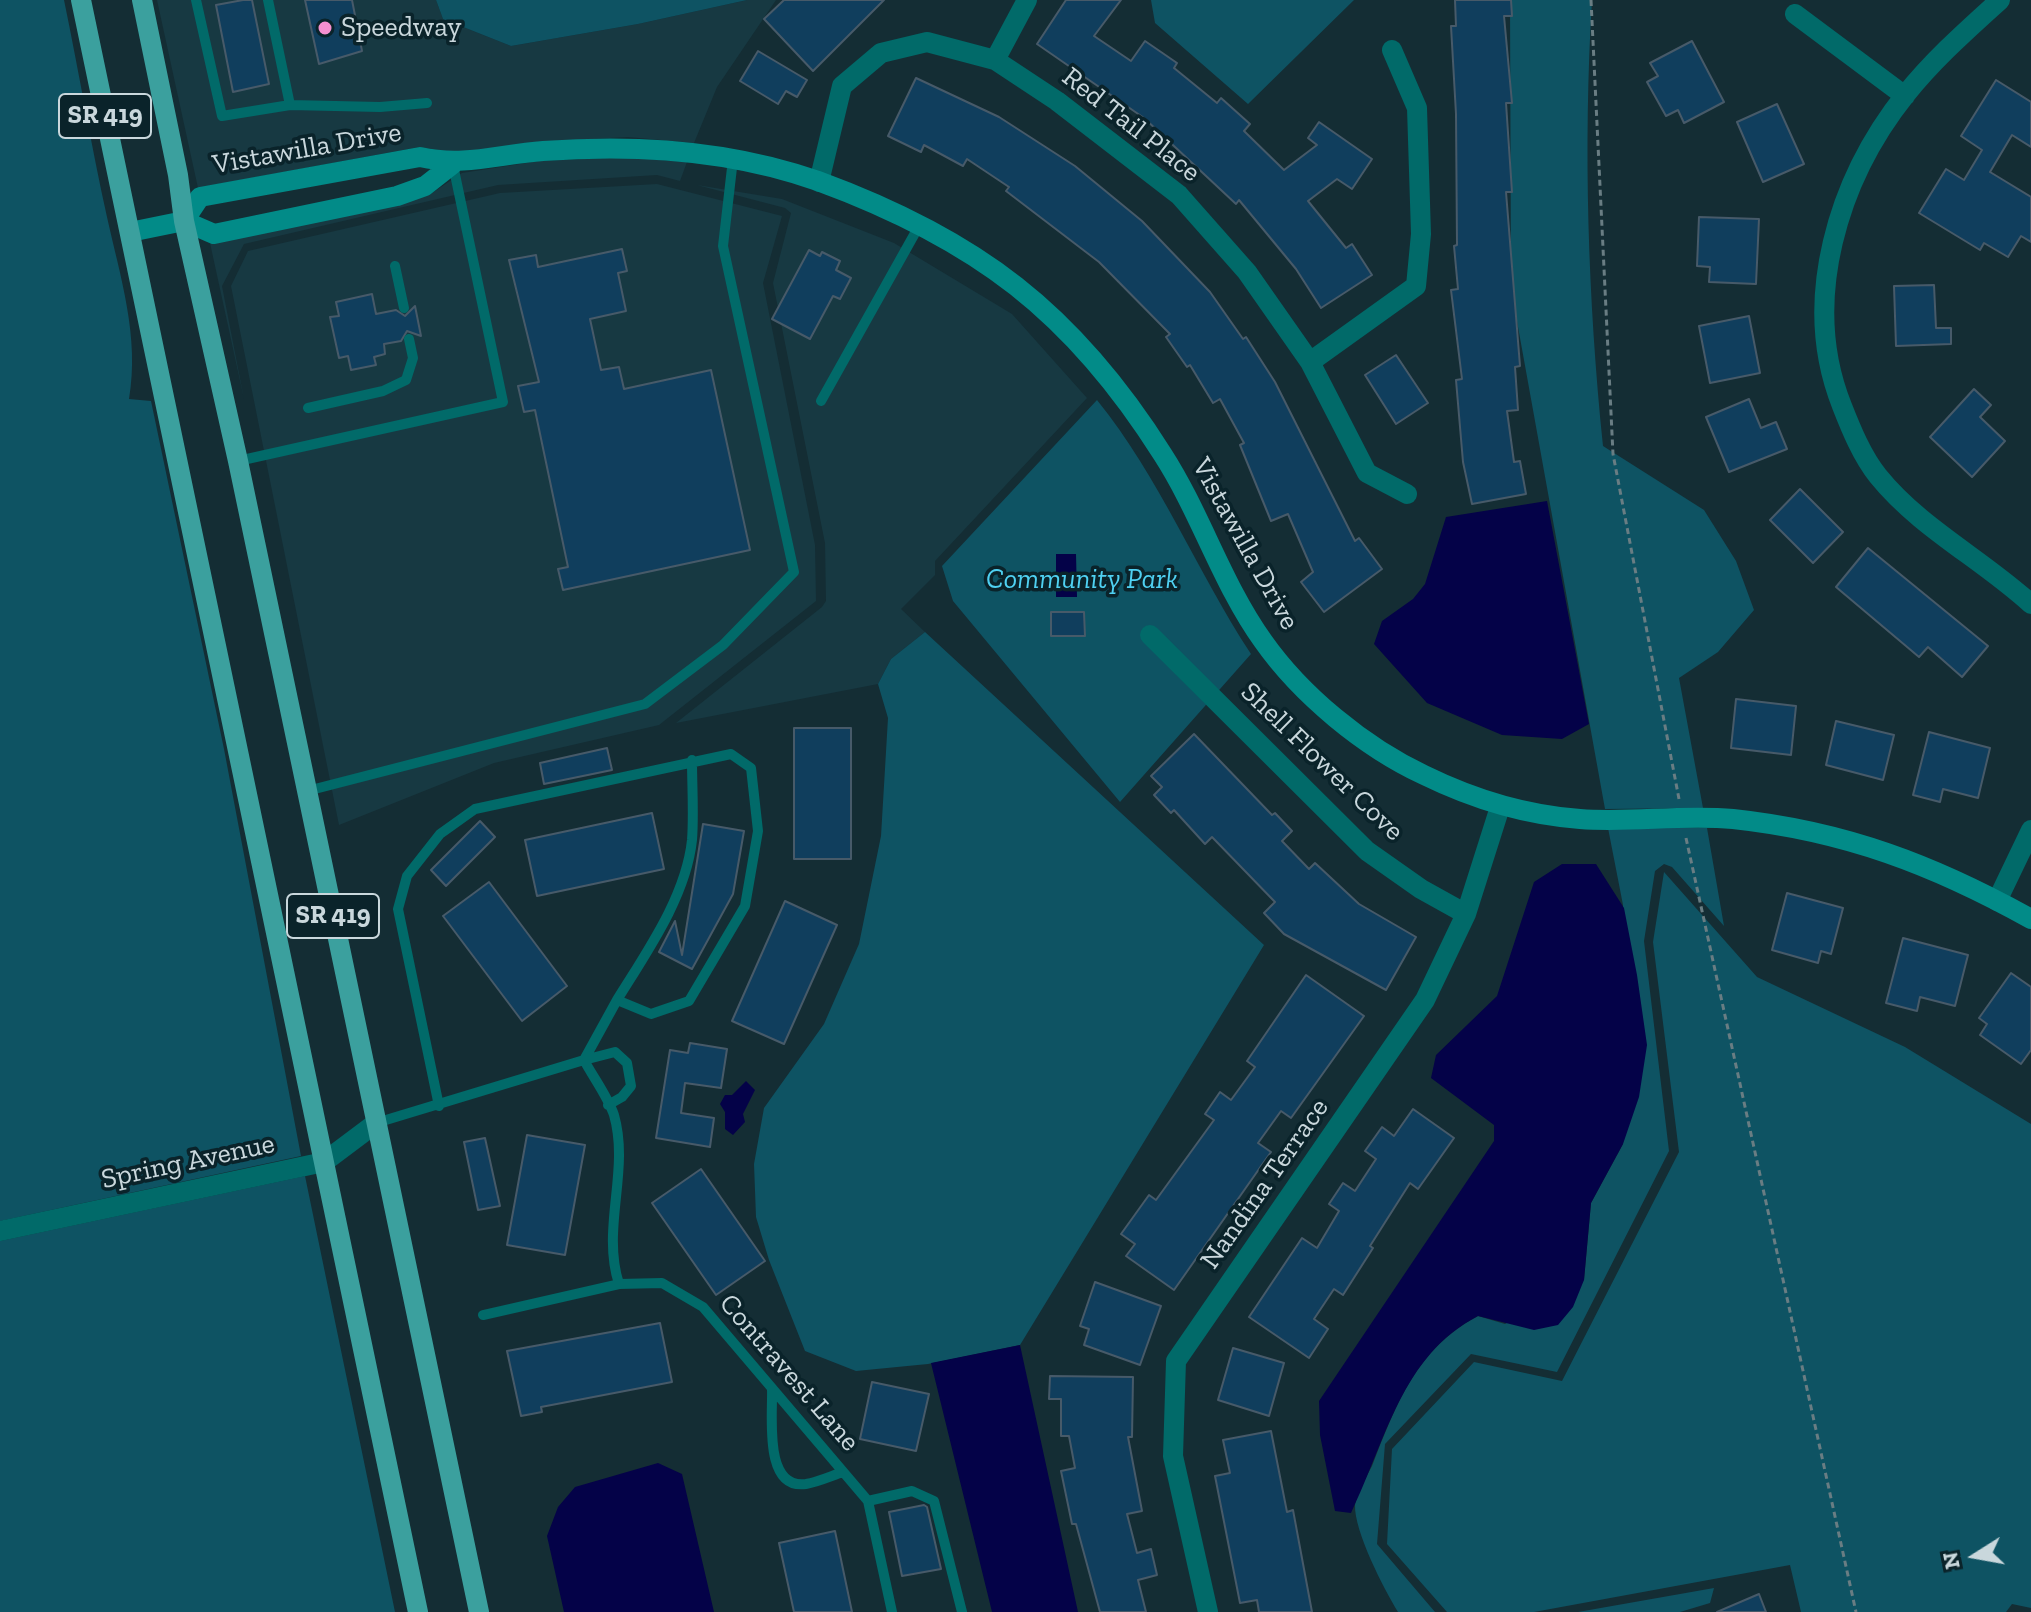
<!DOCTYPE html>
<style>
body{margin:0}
#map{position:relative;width:2031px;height:1612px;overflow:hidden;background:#142d34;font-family:"Zilla Slab",serif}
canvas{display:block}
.north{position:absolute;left:1935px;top:1516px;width:80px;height:80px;-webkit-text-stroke:6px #0a232a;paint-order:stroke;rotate:259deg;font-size:22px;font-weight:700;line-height:32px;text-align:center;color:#c9d7dc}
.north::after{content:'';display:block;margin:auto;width:28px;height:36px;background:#c9d7dc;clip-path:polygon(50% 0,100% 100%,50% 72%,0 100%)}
</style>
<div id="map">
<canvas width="2031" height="1612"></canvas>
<div class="north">N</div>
</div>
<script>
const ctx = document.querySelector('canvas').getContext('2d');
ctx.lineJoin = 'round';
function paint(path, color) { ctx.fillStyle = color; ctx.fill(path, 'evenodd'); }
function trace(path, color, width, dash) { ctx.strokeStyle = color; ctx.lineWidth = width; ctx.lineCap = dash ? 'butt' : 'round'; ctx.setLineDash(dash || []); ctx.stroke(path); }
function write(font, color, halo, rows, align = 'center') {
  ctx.font = font + ' "Zilla Slab",serif'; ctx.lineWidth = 7; ctx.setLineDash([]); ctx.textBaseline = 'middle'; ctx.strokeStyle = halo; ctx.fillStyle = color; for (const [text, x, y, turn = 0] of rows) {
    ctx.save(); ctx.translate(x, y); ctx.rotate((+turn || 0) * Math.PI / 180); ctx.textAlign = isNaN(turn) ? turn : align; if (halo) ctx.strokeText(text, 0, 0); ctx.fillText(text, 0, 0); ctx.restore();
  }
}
const built = new Path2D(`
 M157 0H436L443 19 511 46 638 24 747 0H776L717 87 694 143 628 137 537 142 458 153 419 147 198 188Z
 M626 157 687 162 680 181 657 175 498 185 244 244 222 286 244 399 210 243 429 195 462 173 539 161Z
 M657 184 782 216 763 283 815 545 816 601 659 725 494 763 339 825 231 286 248 251 500 193Z
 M697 185 782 199 894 243 1012 314 1087 398 935 561V575L901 609 925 632 891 659 878 684 676 723 822 607 826 601 825 543 773 283 791 213 785 208Z`);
const green = new Path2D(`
 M0 0H64C79 72 91 145 107 217 120 276 140 337 129 399L151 401 224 749 301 1156 0 1221Z
 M436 0H747L638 24 511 46 443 19Z
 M1151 0H1354L1248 104 1155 23Z
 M1510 0H1592C1583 148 1588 298 1603 446L1704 510 1736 561 1754 610 1718 652 1679 678 1703 808 1605 809 1511 288Z
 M1097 400C1160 478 1196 570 1251 654L1120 802 953 601 942 566Z
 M925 632 1264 945 1020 1345 928 1364 856 1371 805 1351 769 1260 756 1217 754 1164 764 1108 824 1024 859 944 881 836 888 718 878 684 891 659Z
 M1608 828H1707L1724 926 1672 867 1664 864 1655 871 1644 941 1669 1151 1557 1372 1471 1354 1385 1444 1377 1544 1435 1612H1398C1384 1589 1354 1531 1355 1505 1356 1494 1367 1476 1372 1466 1396 1404 1417 1348 1478 1316L1505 1324 1584 1280 1591 1203 1623 1144V905Z
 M1664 872 1757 977 1905 1047 2031 1124V1608L2012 1604 2006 1612H1801L1790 1565 1534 1612H1447L1387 1544 1392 1449 1474 1362 1562 1381 1679 1152 1653 942Z
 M305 1176 395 1612H0V1241Z
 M1714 1588 1710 1603 1680 1612H1578Z`);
const water = new Path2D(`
 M1547 501 1589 724 1562 739 1502 735 1427 703 1374 644 1382 621 1413 599 1425 584 1446 517Z
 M1056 554H1076L1077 597H1056Z
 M1562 864H1596L1624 908 1637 975 1647 1045 1639 1097 1623 1144 1591 1203 1584 1280 1573 1307 1558 1325 1534 1330 1478 1316C1401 1356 1386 1441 1351 1513L1335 1511 1320 1435 1319 1401 1494 1141V1125L1431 1078 1436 1055 1497 996 1534 882Z
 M746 1081 755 1090 743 1114 745 1122 733 1135 725 1129V1112L720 1104 725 1095H732Z
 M1020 1345 1078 1612H992L931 1363Z
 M658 1463 682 1474 714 1612H564L547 1536 558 1507 575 1487Z`);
const building = new Path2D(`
 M243 0H252L269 84 233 92 216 5Z
 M305 0H352L362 51 319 64Z
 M784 0H884L813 71 764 19Z
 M1066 0H1121L1094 36 1131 61 1145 41 1177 63 1174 68 1217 103 1221 98 1250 124 1244 131 1284 170 1317 145 1308 138 1319 122 1372 159 1352 189 1337 179 1308 201 1346 248 1352 244 1372 275 1321 308 1296 269 1239 200 1236 204 1144 118 1037 44Z
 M1455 0H1511L1512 16H1504L1512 103H1506L1512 192H1506L1520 366 1515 367 1518 410 1507 411 1514 462 1520 461 1526 494 1472 504 1463 462 1456 380 1462 379 1451 290 1458 289 1454 246 1457 245 1456 114 1451 26H1456Z
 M1692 41 1724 102 1684 123 1678 110 1666 116 1647 82 1658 76 1650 63Z
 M758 51 807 80 797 97 786 91 778 104 740 81Z
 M916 78 999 117 1075 166 1142 221 1210 292 1243 339 1246 337 1275 382 1355 541 1359 538 1382 569 1324 612 1301 582 1313 572 1288 514 1271 521 1240 445 1244 443 1220 399 1213 403 1190 365 1187 367 1166 337 1170 334 1099 262 1006 191 1009 187 967 159 963 166 924 145 921 152 888 136Z
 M1996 80 2031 102V147L2012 135 1990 172 2031 197V242L2021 236 2008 257 1984 243 1980 250 1919 213 1946 169 1964 180 1982 150 1961 136Z
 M1777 104 1804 164 1763 182 1737 122Z
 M1699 217 1759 219 1756 284 1709 282 1710 267 1697 266Z
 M622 249 627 271 618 273 626 311 590 319 601 370 619 367 624 389 711 370 750 550 563 590 558 569 568 567 535 410 524 412 518 386 539 382 509 260 536 255 538 267Z
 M809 250 820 256 822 252 840 261 836 270 851 278 840 299 833 296 810 339 772 319Z
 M1934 285 1936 328H1951V344L1896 346 1894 286Z
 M372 294 376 314 396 310 405 316 415 306 421 336 407 331 401 341 384 344 385 354 374 357 376 365 351 370 348 356 339 358 330 317 339 316 336 302Z
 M1749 316 1760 373 1710 383 1699 326Z
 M1396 355 1428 403 1396 424 1365 375Z
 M1974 389 1991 405 1980 417 2005 441 1972 477 1930 437Z
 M1749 399 1761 428 1776 422 1787 449 1729 472 1706 417Z
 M1800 489 1843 532 1813 563 1770 520Z
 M1868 548 1988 646 1962 677 1928 647 1919 657 1836 587Z
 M1051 612H1084L1085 636H1051Z
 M1736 699 1796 706 1791 755 1731 748Z
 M1836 721 1894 735 1883 780 1826 765Z
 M794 728H851V859H794Z
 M1929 732 1990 748 1978 798 1943 789 1940 802 1913 795Z
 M1194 734 1272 815 1275 813 1292 831 1282 841 1309 869 1315 863 1359 904 1416 937 1386 990 1284 934 1264 913 1275 902 1212 837 1205 844 1174 810 1171 813 1154 795 1162 787 1151 776Z
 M607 748 612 770 544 784 540 763Z
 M652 813 664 869 537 896 525 840Z
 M480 821 495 837 446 886 431 870Z
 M703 824 744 831 733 894 692 969 659 952 675 921 682 955Z
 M489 882 567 986 522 1021 443 916Z
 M1787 893 1843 908 1831 954 1821 951 1818 963 1772 950Z
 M785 901 837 925 784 1044 732 1021Z
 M1903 938 1968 955 1955 1006 1920 997 1917 1011 1886 1003Z
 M2011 973 2031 987V1050L2021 1064 1980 1035 1987 1024 1979 1018Z
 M1306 975 1364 1016 1291 1118 1281 1111 1258 1143 1271 1152 1174 1290 1126 1256 1135 1244 1121 1234 1149 1195 1156 1200 1214 1120 1205 1114 1220 1092 1231 1100 1255 1067 1247 1061Z
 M690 1043 727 1049 721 1088 685 1083 681 1113 714 1118 710 1147 656 1138 670 1050 688 1053Z
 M1413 1109 1454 1138 1418 1189 1410 1183 1370 1246 1373 1248 1343 1295 1334 1289 1314 1319 1328 1329 1309 1358 1249 1317 1302 1238 1317 1248 1339 1211 1329 1204 1343 1183 1355 1191 1376 1159 1365 1151 1382 1127 1394 1136Z
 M527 1135 585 1145 565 1255 507 1245Z
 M485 1138 500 1206 478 1210 464 1142Z
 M701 1169 765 1261 716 1295 652 1203Z
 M1095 1282 1161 1306 1140 1365 1084 1345 1089 1329 1080 1326Z
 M660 1323 672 1382 541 1407 542 1412 521 1416 507 1351Z
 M1233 1348 1284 1363 1269 1416 1218 1400Z
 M1050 1376 1133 1377 1132 1437H1128L1142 1511 1127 1514 1137 1553 1151 1549 1157 1575 1138 1580 1146 1612H1100L1076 1524H1072L1061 1471 1075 1468 1069 1436H1061V1399H1049Z
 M872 1382 929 1394 916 1451 860 1439Z
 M1271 1431 1287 1512 1293 1510 1312 1612H1259L1257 1600 1240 1603 1215 1476 1230 1473 1223 1440Z
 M924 1505 927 1507 941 1569 902 1576 889 1512Z
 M835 1531 852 1612H794L779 1543Z
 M1759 1594 1766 1612H1717Z`);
const path = new Path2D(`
 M1591 0 1613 454 1679 799
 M1686 838 1856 1612`);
const lane = new Path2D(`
 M196 0 222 116 290 105 380 107 427 103
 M268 0 290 105
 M395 266 404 308
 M821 401 919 226
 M308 408 383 391 406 380 413 358 409 339
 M238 461 503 402 453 165
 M307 791 645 704 723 645 794 572 723 246 733 159
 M617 1000C646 953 686 897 692 840 694 814 692 786 692 760
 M608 1105 622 1097 631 1086 627 1063 615 1052 584 1060C593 1077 608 1097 614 1115 630 1171 601 1228 619 1284
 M376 1123 584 1060 617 1000 651 1014 689 1001 745 906 758 831 751 768 731 754 475 809 440 834 407 876 398 909 439 1106
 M483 1315 619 1284 662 1283 703 1307 868 1501 892 1612
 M772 1389C773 1415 763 1490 806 1484 818 1482 831 1476 843 1472
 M868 1501 912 1491 934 1501 962 1612`);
const street = new Path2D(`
 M2000 0C1967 30 1934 59 1906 94 1838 179 1800 301 1842 406 1851 429 1862 456 1878 476 1920 528 1982 559 2031 604
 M1795 14 1905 96
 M995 60 1027 0
 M819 182 842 86 881 53 927 42 995 60 1057 101 1179 195 1247 272 1310 362 1367 473 1407 494
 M1310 362 1416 286 1421 234 1417 108 1392 50
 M1150 635 1367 851 1421 889 1466 914
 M1997 901 2031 830
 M0 1231 324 1162 376 1123
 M1208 1612 1173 1456 1176 1361 1425 1000 1466 914 1500 807`);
const secondary = new Path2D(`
 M184 221 200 197 420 157C465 167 499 154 543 151 636 144 730 150 818 181 976 239 1073 312 1163 455 1201 514 1222 584 1263 641 1301 695 1364 747 1424 775 1473 799 1525 815 1580 819 1631 823 1682 814 1733 819 1845 831 1934 865 2031 919
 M130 232 184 221 214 234 397 196 425 186 453 164`);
const primary = new Path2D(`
 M81 0 418 1612
 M142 0 178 175 184 221 238 461 479 1612`);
const markers = [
 [325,28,8,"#f690d0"]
];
const shields = [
 [105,116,92],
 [333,916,92]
];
const shieldNames = [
 ["SR 419",105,116],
 ["SR 419",333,916]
];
const poiNames = [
 ["Speedway",341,28]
];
const streetNames = [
 ["Red Tail Place",1131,125,38],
 ["Vistawilla Drive",307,149,-10],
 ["Vistawilla Drive",1245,544,61],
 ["Shell Flower Cove",1322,762,44],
 ["Spring Avenue",188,1162,-12],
 ["Nandina Terrace",1265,1184,-55],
 ["Contravest Lane",789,1373,49]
];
const parkNames = [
 ["Community Park",1082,580]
];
paint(built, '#173942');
paint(green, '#0e5363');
paint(water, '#040248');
paint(building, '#103e5d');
trace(building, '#475a69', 2);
trace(path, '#697d83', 3, [6, 4]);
trace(lane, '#016a69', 10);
trace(street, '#016a69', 20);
trace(secondary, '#028b88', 20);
trace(primary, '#3ba09e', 20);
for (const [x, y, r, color] of markers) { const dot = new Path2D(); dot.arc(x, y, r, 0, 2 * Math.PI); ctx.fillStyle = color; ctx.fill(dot); trace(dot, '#0a232a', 3); }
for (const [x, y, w] of shields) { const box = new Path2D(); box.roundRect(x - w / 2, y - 22, w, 44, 6); ctx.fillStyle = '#0a232a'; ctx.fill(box); trace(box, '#c9d7dc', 2); }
write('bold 26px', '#c9d7dc', null, shieldNames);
write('28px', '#c9d7dc', '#0a232a', poiNames, 'left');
write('28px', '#c9d7dc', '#0a232a', streetNames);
write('italic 28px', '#4fd1f2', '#0a232a', parkNames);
</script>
